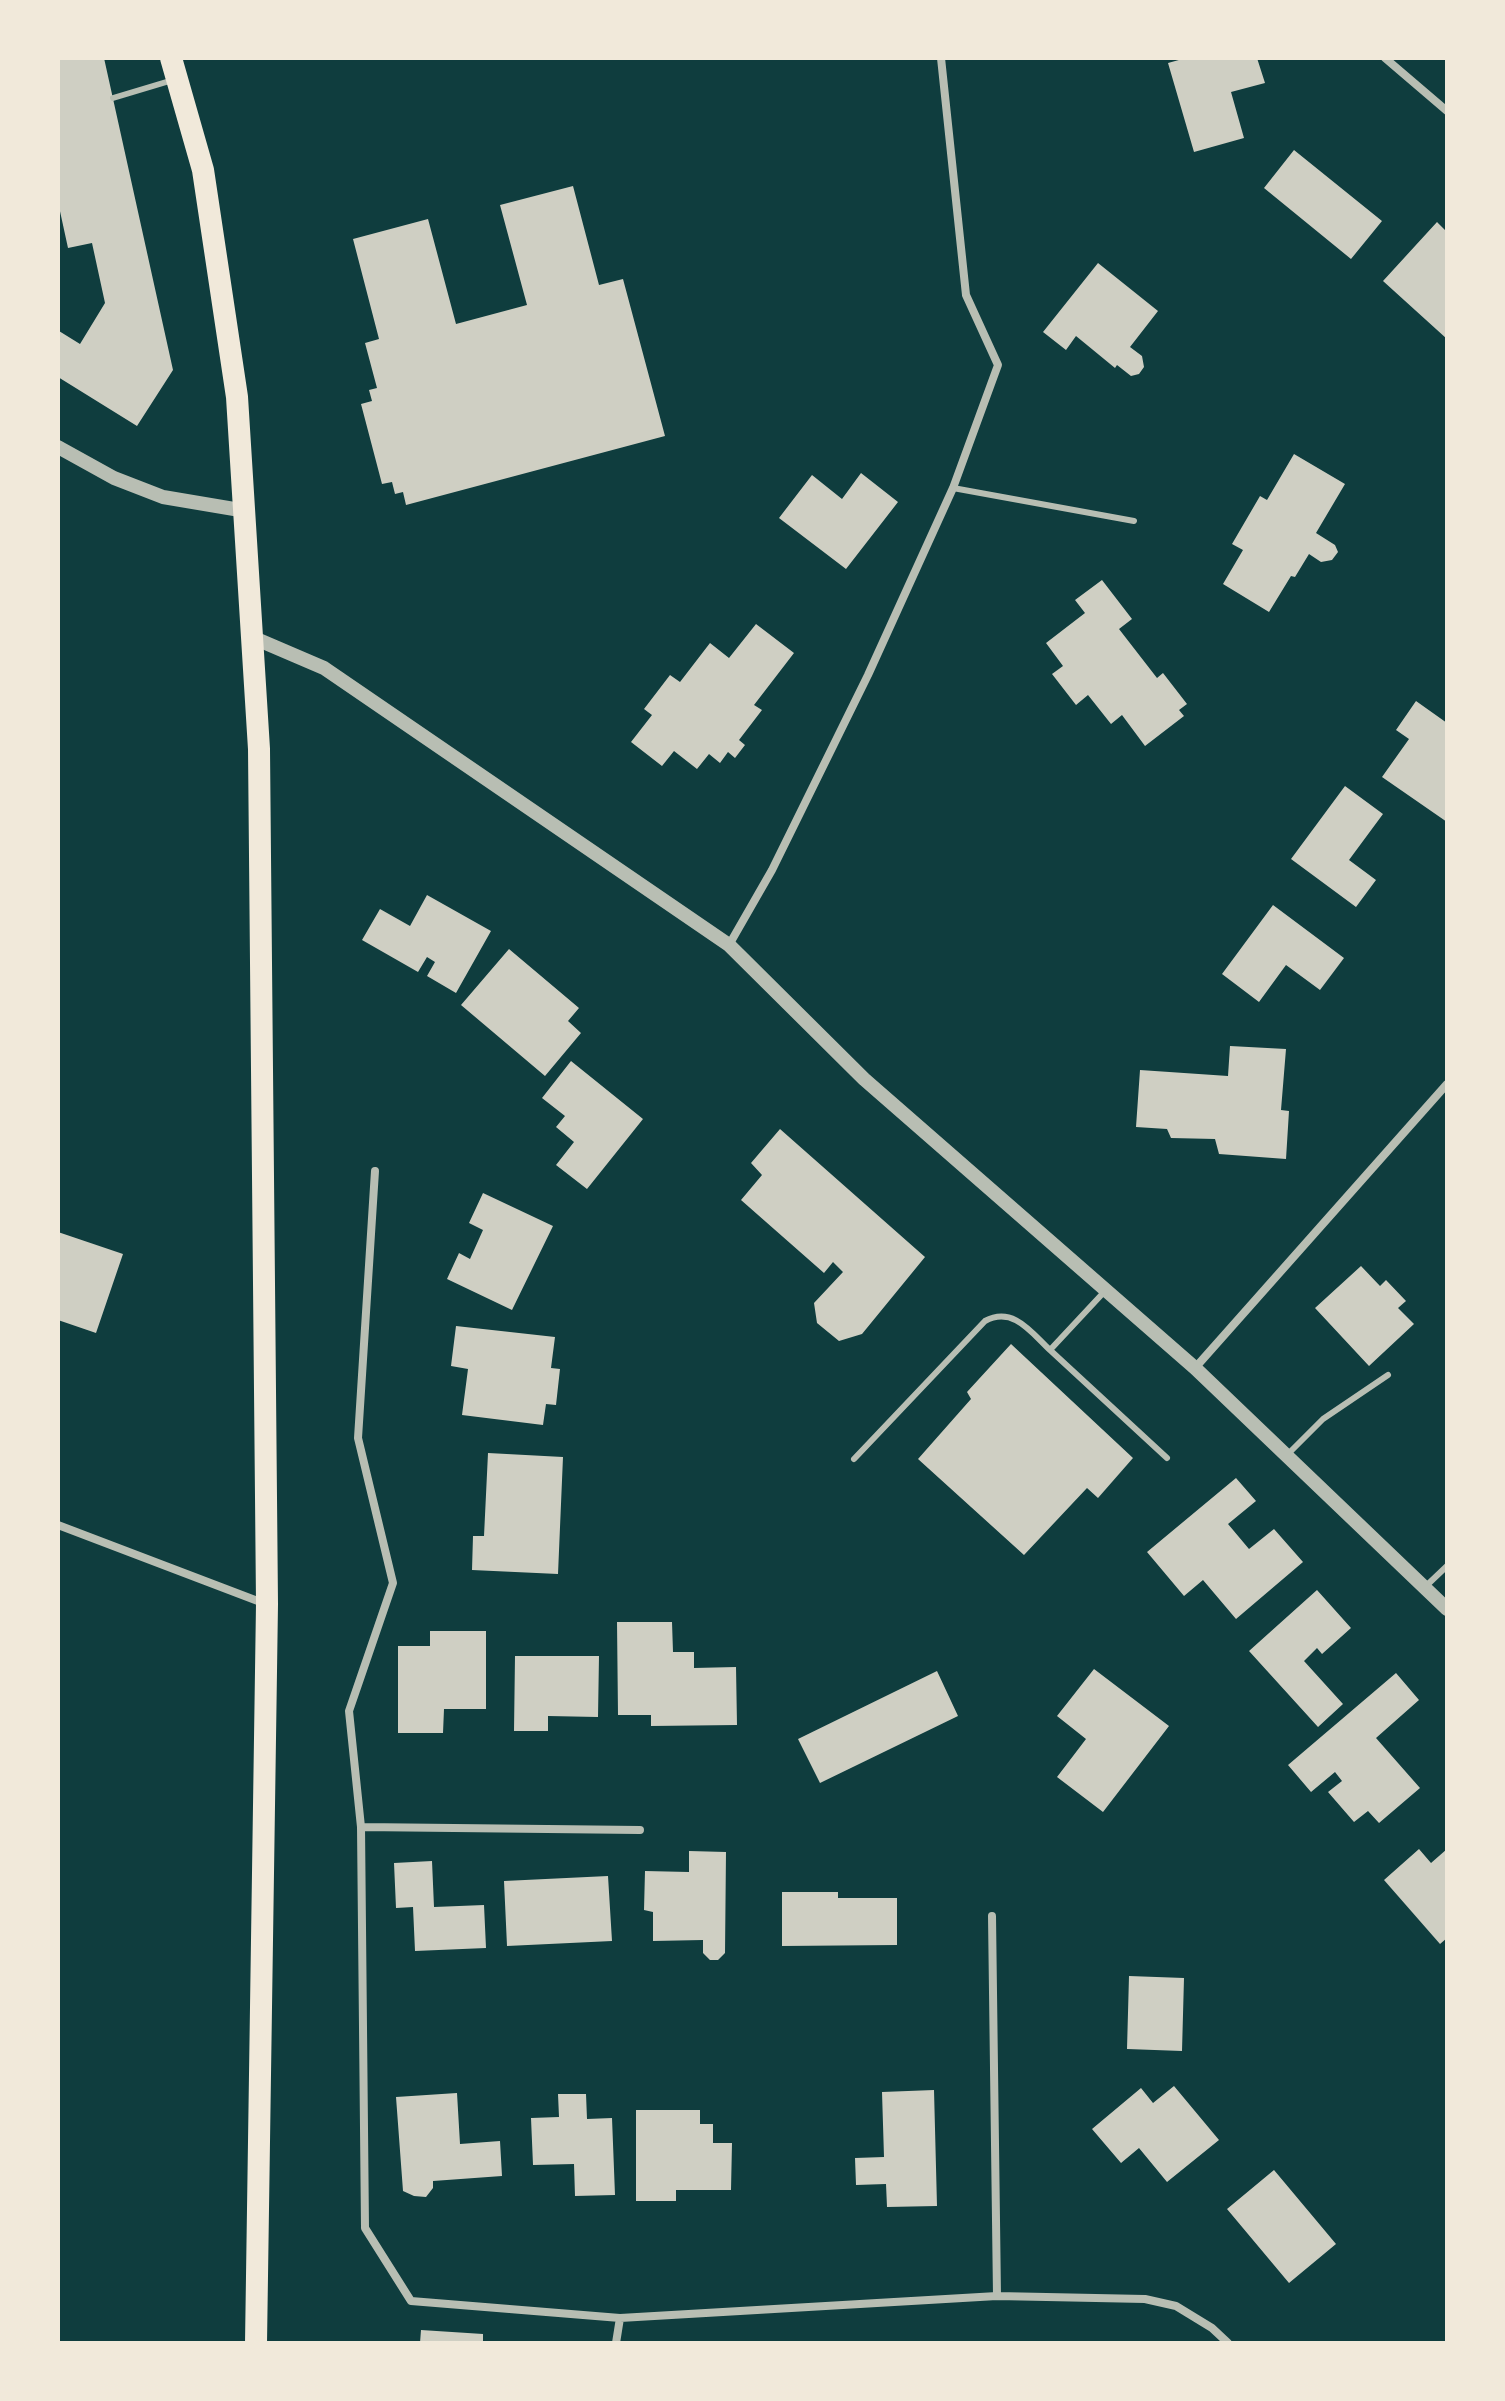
<!DOCTYPE html>
<style>
body{margin:0}
#map{position:relative;width:1505px;height:2401px;overflow:hidden;background:#0f3d3e;font-family:"Alegreya Sans",sans-serif}
canvas{display:block}
.frame{position:absolute;inset:0;border:60px solid #f1e9da;pointer-events:none}
</style>
<div id="map">
<canvas width="1505" height="2401"></canvas>
<div class="frame"></div>
</div>
<script>
const ctx = document.querySelector('canvas').getContext('2d');
ctx.lineJoin = 'round';
function paint(path, color) { ctx.fillStyle = color; ctx.fill(path, 'evenodd'); }
function trace(path, color, width, dash) { ctx.strokeStyle = color; ctx.lineWidth = width; ctx.lineCap = dash ? 'butt' : 'round'; ctx.setLineDash(dash || []); ctx.stroke(path); }
const building = new Path2D(`
 M58 58H104L173 370 137 426 58 377 59 331 80 344 105 303 92 243 68 248 58 202Z
 M1186 58H1257L1265 83 1231 92 1244 138 1194 152 1168 63Z
 M1294 150 1382 221 1351 259 1264 188Z
 M573 186 599 285 623 279 665 436 406 505 403 492 395 494 392 482 382 484 361 404 372 401 369 390 377 388 365 343 379 339 353 239 428 219 456 324 527 305 500 205Z
 M1437 222 1447 232V339L1383 281Z
 M1098 263 1158 311 1130 347 1142 356 1144 367 1139 374 1131 376 1117 365 1115 368 1076 336 1066 350 1043 332Z
 M1294 454 1345 484 1316 533 1335 545 1338 552 1332 560 1321 562 1309 554 1295 577 1291 576 1269 612 1223 584 1243 550 1232 544 1260 496 1267 500Z
 M861 473 898 502 846 569 779 518 812 475 842 499Z
 M1102 580 1132 619 1119 629 1157 678 1163 673 1187 704 1179 710 1184 716 1145 746 1122 715 1111 724 1088 695 1076 705 1052 674 1063 666 1046 643 1085 613 1075 600Z
 M756 624 794 653 754 705 762 710 739 740 745 745 735 758 728 752 720 763 709 754 697 769 674 751 662 766 631 742 652 715 644 709 670 675 680 682 710 643 729 658Z
 M1416 701 1447 723V822L1382 777 1409 739 1396 730Z
 M1345 786 1383 814 1349 860 1376 880 1356 907 1291 859Z
 M427 895 491 931 456 993 427 976 435 962 427 957 418 972 362 940 380 909 410 926Z
 M1273 905 1344 958 1320 990 1286 965 1259 1002 1222 974Z
 M509 949 579 1008 568 1021 581 1033 545 1076 461 1005Z
 M1230 1046 1286 1049 1281 1110 1289 1111 1286 1159 1219 1154 1215 1139 1171 1138 1167 1129 1136 1127 1140 1070 1228 1076Z
 M571 1061 643 1119 587 1189 556 1165 574 1142 556 1127 565 1116 542 1098Z
 M780 1129 925 1257 862 1334 839 1341 817 1323 814 1303 843 1272 833 1262 824 1273 741 1200 762 1175 751 1163Z
 M483 1193 553 1226 512 1310 447 1279 459 1253 470 1259 483 1230 469 1223Z
 M58 1232 123 1254 96 1333 58 1320Z
 M1361 1266 1380 1286 1386 1280 1406 1301 1398 1308 1414 1324 1369 1366 1315 1308Z
 M456 1326 555 1337 551 1368 560 1369 556 1405 546 1404 543 1425 462 1415 468 1369 451 1366Z
 M1011 1344 1133 1458 1098 1498 1087 1488 1024 1555 918 1459 971 1399 967 1392Z
 M488 1453 563 1457 558 1574 472 1570 473 1536H484Z
 M1236 1478 1256 1501 1228 1524 1249 1549 1274 1529 1303 1562 1236 1619 1203 1580 1184 1596 1147 1552Z
 M1317 1590 1351 1628 1322 1654 1317 1648 1304 1661 1343 1704 1318 1727 1249 1651Z
 M617 1622H672L673 1652H694V1668L736 1667 737 1725 651 1726V1715H618Z
 M430 1631H486V1709H444L443 1733H398V1646H430Z
 M515 1656H599L598 1717 548 1716V1731H514Z
 M1094 1669 1169 1726 1103 1812 1057 1777 1086 1739 1057 1716Z
 M937 1671 958 1716 820 1783 798 1739Z
 M1396 1673 1419 1700 1376 1738 1420 1788 1379 1823 1368 1811 1354 1822 1328 1792 1342 1781 1335 1772 1311 1792 1288 1765Z
 M1419 1849 1431 1863 1447 1849V1938L1440 1944 1384 1880Z
 M689 1851 726 1852 725 1953 718 1960H710L703 1953V1940L653 1941V1912L644 1910 645 1871 689 1872Z
 M432 1861 434 1907 484 1905 486 1948 415 1951 413 1907 396 1908 394 1863Z
 M608 1876 612 1941 507 1946 504 1881Z
 M782 1892H838V1898H897V1945L782 1946Z
 M1129 1976 1184 1978 1182 2051 1127 2049Z
 M1174 2086 1219 2140 1167 2182 1139 2148 1121 2163 1092 2129 1141 2088 1153 2103Z
 M934 2090 937 2206 887 2207 886 2184 856 2185 855 2158 884 2157 882 2092Z
 M457 2093 460 2144 500 2141 502 2176 433 2181V2188L426 2197 414 2196 403 2191 396 2097Z
 M558 2094H586L587 2119 612 2118 615 2195 575 2196 574 2164 533 2165 531 2118 559 2117Z
 M636 2110H700V2124H713V2143H732L731 2190H676V2201H636Z
 M1274 2170 1336 2244 1289 2283 1227 2209Z
 M421 2330 483 2334V2343H420Z`);
const service = new Path2D(`
 M113 98 173 80
 M953 488 1134 521
 M1105 1291 1050 1350 1167 1458
 M1287 1455 1323 1419 1388 1375
 M854 1459 985 1321C1013 1306 1031 1332 1050 1350
 M1426 1586 1447 1566`);
const minor = new Path2D(`
 M1385 58 1447 111
 M729 945 772 870 868 675 953 488 998 365 966 295 941 58
 M375 1171 358 1438 393 1583 349 1711 361 1827 365 2228 411 2301 620 2318 997 2296 1145 2299 1176 2306 1212 2328 1228 2343
 M1195 1368 1447 1084
 M58 1525 263 1603
 M361 1827 640 1830
 M992 1916 997 2296
 M616 2343 620 2318`);
const tertiary = new Path2D(`
 M58 447 114 478 163 497 246 511
 M254 638 324 668 729 945 864 1079 1195 1368 1447 1609`);
const trunk = new Path2D(`
 M171 58 203 170 237 397 259 749 267 1604 256 2343`);
paint(building, '#cfcfc3');
trace(service, '#b8beb3', 6);
trace(minor, '#b8beb3', 8);
trace(tertiary, '#b8beb3', 14);
trace(trunk, '#f1e9da', 22);
</script>
